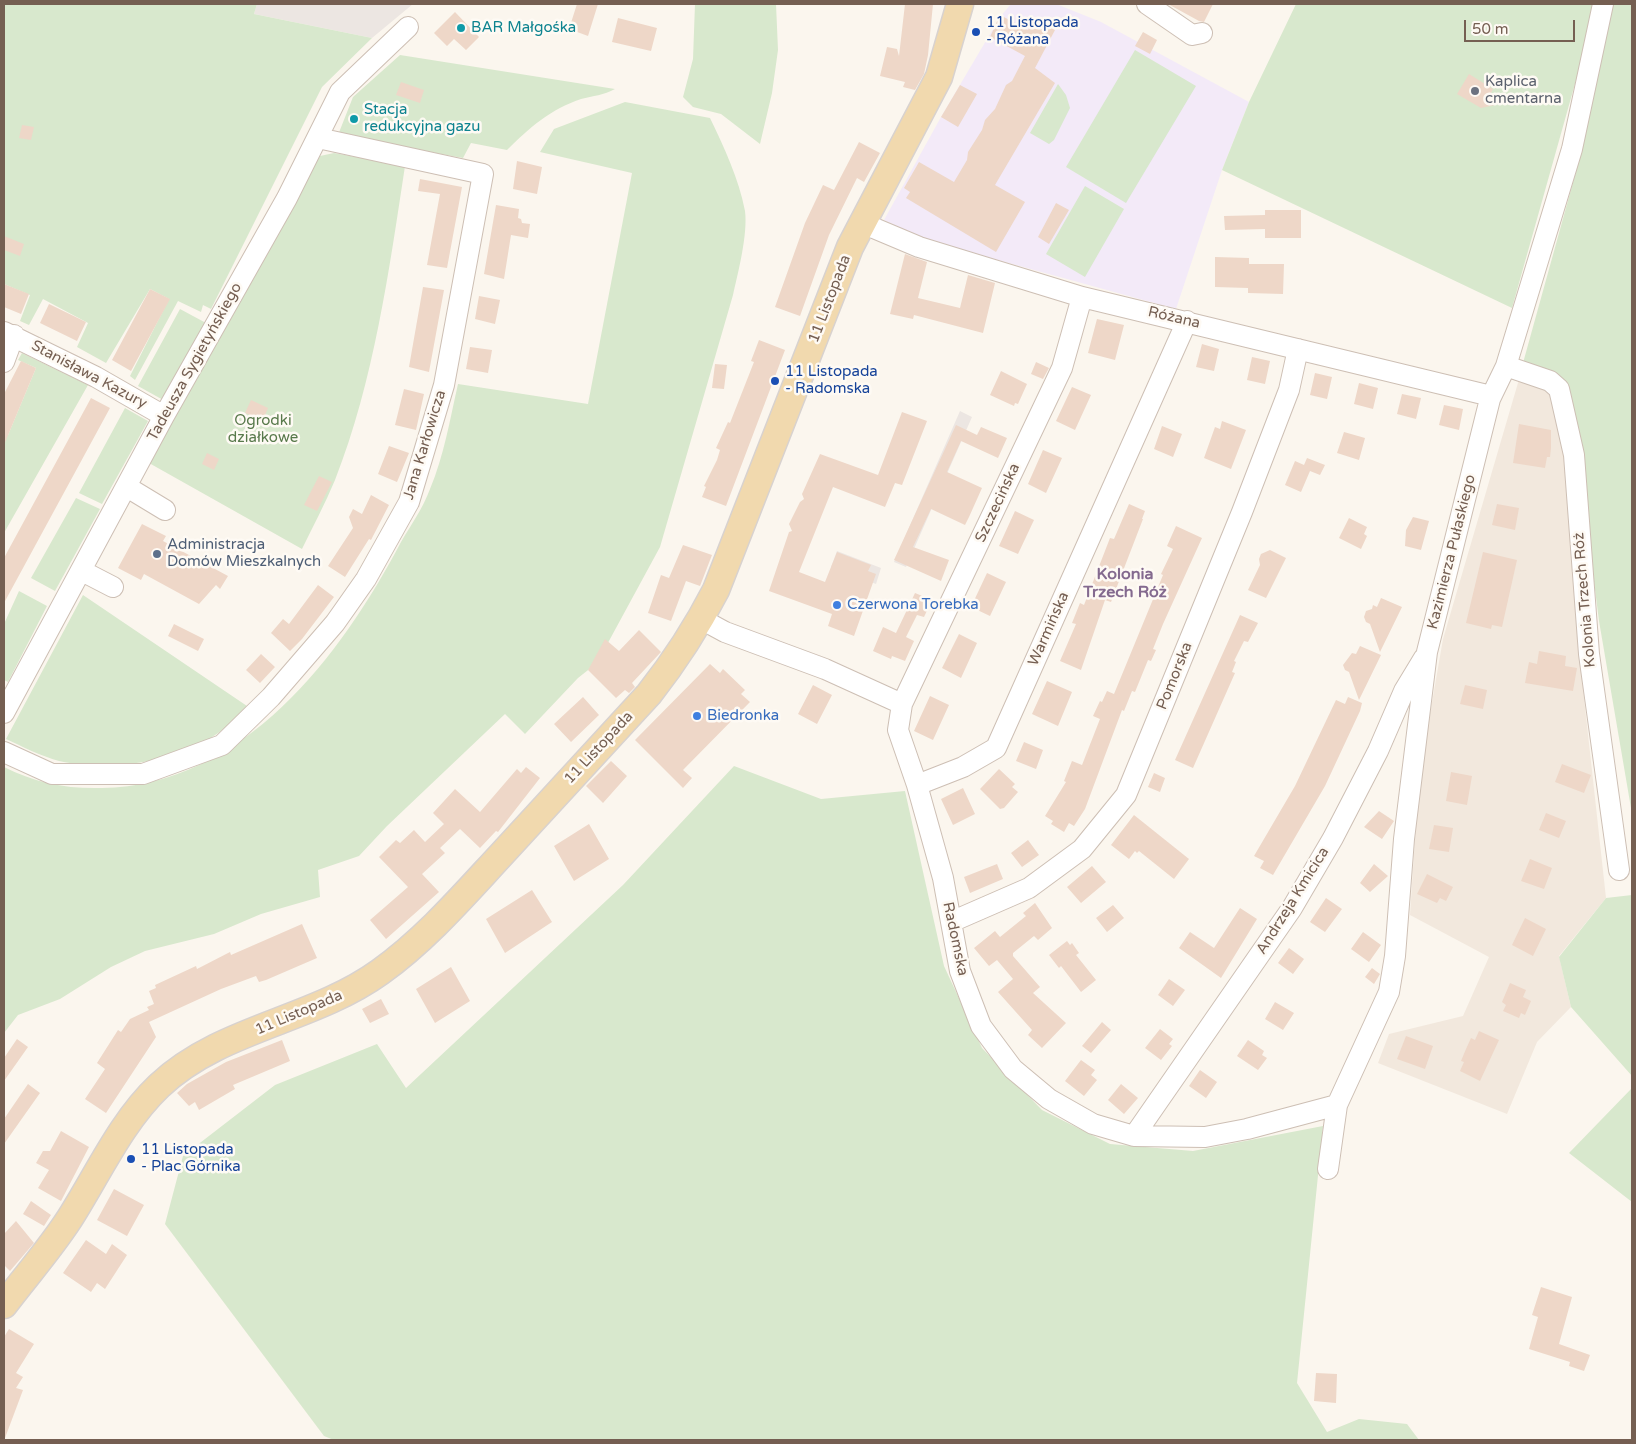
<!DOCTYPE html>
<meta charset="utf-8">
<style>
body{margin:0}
#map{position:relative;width:1636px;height:1444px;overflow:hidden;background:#fbf6ee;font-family:"Varela Round",sans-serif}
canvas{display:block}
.frame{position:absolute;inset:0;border:5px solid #755f52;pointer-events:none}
.scale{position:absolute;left:1464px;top:20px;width:111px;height:22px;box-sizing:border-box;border:2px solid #755f52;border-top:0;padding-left:6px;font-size:15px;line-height:18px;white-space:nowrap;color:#755f52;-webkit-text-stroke:4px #fefaf4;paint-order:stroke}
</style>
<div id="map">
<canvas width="1636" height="1444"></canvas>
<div class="frame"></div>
<div class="scale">50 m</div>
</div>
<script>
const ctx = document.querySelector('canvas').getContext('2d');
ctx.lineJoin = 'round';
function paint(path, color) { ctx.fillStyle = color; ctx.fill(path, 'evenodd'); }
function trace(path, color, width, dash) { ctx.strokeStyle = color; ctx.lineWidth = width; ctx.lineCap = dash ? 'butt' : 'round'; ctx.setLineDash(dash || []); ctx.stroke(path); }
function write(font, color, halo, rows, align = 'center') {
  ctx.font = font + ' "Varela Round",sans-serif'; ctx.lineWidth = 5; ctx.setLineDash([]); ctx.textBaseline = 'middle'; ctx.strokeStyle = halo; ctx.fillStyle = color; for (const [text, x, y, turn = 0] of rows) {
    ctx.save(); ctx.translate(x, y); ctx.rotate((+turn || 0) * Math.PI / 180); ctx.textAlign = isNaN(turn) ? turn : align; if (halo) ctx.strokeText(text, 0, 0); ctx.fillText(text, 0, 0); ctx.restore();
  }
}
const residential = new Path2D(`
 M1520 376 1554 391 1570 454 1584 698 1606 898 1559 956 1571 1007 1537 1042 1507 1114 1378 1063 1389 1034 1463 1016 1489 957 1410 915 1419 777 1443 639Z`);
const industrial = new Path2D(`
 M257 4H413L372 38 254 14Z
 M960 411 972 417 906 567 894 562Z
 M837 551 881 568 876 584 831 567Z`);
const education = new Path2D(`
 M1011 4H1056L1101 22 1249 102 1222 170 1176 309 925 240 884 220 941 117 1000 17Z`);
const green = new Path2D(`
 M4 4H257L254 14 372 38 322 87 211 309 203 305 201 312 178 301 135 380 130 376 169 299 150 289 106 363 77 347 88 323 43 299 29 325 20 321 30 295 4 284Z
 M695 4H776L778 50 772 93 760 144 721 114 693 107 683 97 693 59Z
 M1296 4H1593L1587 41 1512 308 1222 170 1249 102Z
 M1610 4H1632V814L1599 621 1571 399 1523 363 1582 150Z
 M1135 50 1196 86 1126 203 1066 167Z
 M400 55 615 89C604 95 593 96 581 99 551 109 529 128 507 150L471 143 463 158 338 135 353 97Z
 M1058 84 1066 95 1070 108 1054 140 1049 144 1030 133Z
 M625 102 710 118C724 147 739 179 745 211 748 234 738 273 733 295L660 547 597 663 578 678 525 734 505 714 387 826 359 856 318 870 320 897 261 914 214 934 145 951 111 967 60 999 18 1015 4 1033V767C36 783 66 789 102 788 243 786 341 656 401 542 411 525 423 508 430 489 444 456 450 419 458 384L588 404 632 173 540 152 554 129Z
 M334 153 405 166C389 271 374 381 335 480 325 504 313 526 302 549L149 463 320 156Z
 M1085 186 1124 209 1085 277 1046 254Z
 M180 309 206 323 165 401 138 386Z
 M22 353 88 385 4 533V434L8 435 36 368 18 360Z
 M125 408 148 421 102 504 79 493Z
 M76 498 100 509 55 591 31 578Z
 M19 591 47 606 8 682 4 680V624Z
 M83 595 247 706C213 748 162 764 109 765 93 765 75 765 59 761 41 756 23 747 6 739Z
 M734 766 821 799 905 791 944 966 982 1048 1042 1110 1110 1144 1193 1151 1323 1126 1297 1383 1327 1432 1359 1419 1407 1424 1419 1440H334L324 1436 165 1224 183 1156 275 1085 377 1044 406 1088 623 885Z
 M1632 895V1076L1571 1007 1559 957 1606 898Z
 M1632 1088V1202L1569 1153Z`);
const building = new Path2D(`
 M577 4H598L588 36 569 29Z
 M905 4H933L928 55 924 74 915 90 903 87 905 82 880 76 887 47 897 49 899 56Z
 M1168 4H1213L1204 22 1199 21Z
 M455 12 479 37 466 50 454 39 447 46 434 33Z
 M1002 16 1028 30 1034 19 1055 30 1035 68 1055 83 995 185 1025 202 996 252 906 198 910 192 904 188 919 162 954 182 967 160 968 152 982 130 985 120 995 109 1006 85 1012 81 1025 56 990 37 999 17Z
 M618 18 657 28 651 51 612 42Z
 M1143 32 1157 40 1150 54 1135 46Z
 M1469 74 1493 89 1491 93 1496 100 1495 105 1481 108 1457 94Z
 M401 82 424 90 420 103 396 95Z
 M960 85 977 94 958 127 941 117Z
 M22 125 34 127 31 140 19 138Z
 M859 142 880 153 864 182 857 178 829 235 800 316 775 307 805 223 823 185 834 190Z
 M517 161 542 167 537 194 513 189Z
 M420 179 462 187 447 268 427 265 440 194 418 191Z
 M1056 203 1069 210 1049 244 1038 237Z
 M496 205 519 209 518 218 521 219 522 223 530 224 528 238 511 235 504 279 484 274Z
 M1265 210H1301V238H1265V229L1225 230 1224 216 1265 215Z
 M4 236 24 244 20 256 4 250Z
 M905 254 927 262 918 298 960 308 968 275 995 283 983 333 914 315 913 319 890 314Z
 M1215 257 1249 258V264H1284L1283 294 1248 293V288L1215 287Z
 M4 284 29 294 21 314 4 307Z
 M423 287 444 290 429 372 409 367Z
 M150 289 170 299 131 371 112 360Z
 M479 296 500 300 495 324 475 319Z
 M49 304 86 322 77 341 40 323Z
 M1097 319 1124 325 1115 360 1088 353Z
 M759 340 785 350 726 506 702 497 706 487 704 486 717 460 720 450 716 448 728 422 730 423 754 362 751 361Z
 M1202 344 1219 349 1214 371 1196 367Z
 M470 347 492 350 488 373 466 369Z
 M1252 357 1270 361 1265 384 1247 380Z
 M21 361 36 368 4 445V394Z
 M1036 362 1049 368 1043 379 1031 374Z
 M715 364 727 365 724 389 712 388Z
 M1001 371 1027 384 1018 404 1015 403 1014 406 990 395Z
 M1315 373 1332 377 1327 399 1310 395Z
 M1359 383 1378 388 1373 409 1354 404Z
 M1072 387 1091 395 1075 430 1056 421Z
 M404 389 424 394 416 430 395 425Z
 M1402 394 1421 398 1416 419 1397 414Z
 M91 398 110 408 4 603V558Z
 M251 400 268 408 263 420 245 413Z
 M1444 405 1463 409 1459 430 1439 425Z
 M902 412 927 421 902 485 895 483 885 507 833 487 799 572 825 582 837 552 871 565 868 571 876 574 854 636 828 626 832 614 769 591 789 532 792 531 789 524 800 502 804 499 802 494 820 454 878 475Z
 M1222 421 1246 430 1231 469 1204 458 1215 427 1220 429Z
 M1519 424 1551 430V448L1550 457H1547L1545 468 1513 463Z
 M956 425 977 435 981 427 1007 438 998 458 961 441 947 472 982 488 969 517 965 525 931 509 913 547 949 560 941 581 894 560Z
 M1162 426 1182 434 1173 457 1154 449Z
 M1344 432 1365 438 1359 460 1337 453Z
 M389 446 409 453 397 482 378 474Z
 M1043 450 1062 458 1046 493 1028 484Z
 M207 453 219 459 214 470 202 464Z
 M1307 458 1325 465 1320 475 1310 471 1301 492 1285 485 1295 461 1304 465Z
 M319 476 332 482 317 511 304 505Z
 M371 495 389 505 371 540 369 539 345 577 328 566 353 528 349 517 353 509 362 514Z
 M1129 504 1145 511 1142 519H1143L1111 602 1105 600 1081 670 1060 661 1076 624 1072 623 1080 603 1084 605 1110 538 1114 539Z
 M1497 504 1519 508 1515 530 1492 525Z
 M1015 511 1034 520 1018 554 999 546Z
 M1413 517 1429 521 1421 550 1405 546 1406 530Z
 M1349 518 1367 527 1364 534 1367 536 1361 549 1339 538Z
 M142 524 166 536 163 541 228 576 220 589 216 585 199 604 144 574 141 580 118 568Z
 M1176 526 1202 538 1163 624 1153 649 1156 650 1151 661 1148 660 1135 692 1132 691 1124 711 1122 710 1085 809 1074 826 1069 823 1064 832 1051 824 1053 821 1045 816 1066 782 1064 781 1072 761 1082 765 1100 719 1093 716 1100 701 1102 702 1107 691 1114 694 1163 575 1161 574 1173 549 1167 546Z
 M683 545 712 555 700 586 686 581 671 621 648 613 661 575 669 578Z
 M1270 550 1286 558 1266 598 1248 590 1260 565 1259 559 1261 554Z
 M1483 552 1517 560 1502 627 1492 625 1491 629 1466 623Z
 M987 573 1006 582 990 616 971 607Z
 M318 585 334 597 302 639 290 651 271 633 283 619 289 624Z
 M915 593 932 600 924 617 917 615 906 637 914 641 905 661 892 656 891 659 873 651 883 627 896 633Z
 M1381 598 1402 607 1380 652 1370 624 1366 622 1364 617 1366 611 1372 609 1373 605 1377 607Z
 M1240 615 1258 623 1248 642 1244 641 1234 661 1236 662 1232 672 1235 673 1193 768 1175 760Z
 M174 624 204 639 198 651 168 636Z
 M639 630 661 652 632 683 635 687 629 693 625 690 616 698 588 670 605 639 619 651Z
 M959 634 977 643 961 678 942 668Z
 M1360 646 1381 655 1359 700 1349 672 1345 670 1343 665 1352 653 1356 654Z
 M1539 651 1566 656 1565 666 1577 668 1573 691 1525 683 1529 662 1537 664Z
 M261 654 275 667 260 683 246 670Z
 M710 664 720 673 723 669 745 690 741 694 750 702 683 770 692 778 683 788 635 740Z
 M1047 681 1072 692 1058 726 1032 714Z
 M813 685 832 695 817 724 798 714Z
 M1465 685 1487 690 1483 709 1460 704Z
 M930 696 949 705 933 740 914 731Z
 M583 697 599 715 571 742 554 724Z
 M1348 697 1362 703 1360 711 1325 786 1273 875 1260 868 1264 861 1254 856 1295 786 1336 700 1345 704Z
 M1024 742 1043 750 1036 769 1016 761Z
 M611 761 627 776 603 803 586 786Z
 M1562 764 1591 775 1584 793 1555 782Z
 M526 767 540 778 498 832 496 831 480 848 460 829 440 848 445 853 422 874 439 892 386 939 370 920 408 887 379 857 396 840 400 843 414 830 425 842 444 824 433 813 455 789 480 812 517 769 521 773Z
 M999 769 1015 784 1012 787 1018 792 1004 808 1000 809 980 789Z
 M1451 772 1472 776 1467 805 1446 801Z
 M1154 773 1165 778 1160 792 1148 787Z
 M963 788 975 814 953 825 941 799Z
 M1379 811 1394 821 1382 839 1364 827Z
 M1546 813 1566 821 1559 838 1539 830Z
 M1134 815 1189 859 1174 879 1139 851 1137 853 1135 851 1129 859 1111 845Z
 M589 824 609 859 574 881 554 846Z
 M1434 825 1453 828 1449 852 1429 849Z
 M1028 840 1039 855 1022 867 1011 853Z
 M1530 859 1552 868 1544 889 1521 881Z
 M997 864 1003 879 970 893 964 877Z
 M1374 864 1388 876 1370 892 1360 883Z
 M1092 866 1106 882 1081 903 1067 887Z
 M1427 874 1453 887 1446 901 1440 898 1437 903 1417 894Z
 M532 890 552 922 505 953 486 919Z
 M1326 898 1342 909 1325 932 1310 922Z
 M1035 903 1052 928 1038 940 1034 936 1013 953V956L1040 987 1033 993 1066 1023 1042 1048 1028 1035 1032 1030 998 992 1013 979 997 960 989 966 974 948 995 931 1000 937 1026 916 1023 913Z
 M1113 905 1124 918 1107 932 1096 918Z
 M1240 908 1257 919 1221 978 1179 948 1190 932 1214 948Z
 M1525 918 1546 929 1533 956 1512 945Z
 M302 924 317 958 266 980 259 982 256 976 221 989 149 1022 156 1037 106 1113 85 1099 105 1069 97 1063 118 1030 121 1032 130 1019 149 1010 147 1007 154 1004 149 991 156 988 155 985 196 966 197 969 230 952 231 955Z
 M1363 932 1381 945 1369 962 1351 949Z
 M1067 941 1070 945 1072 943 1079 953 1076 955 1096 980 1081 992 1061 966 1059 968 1049 955Z
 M1289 948 1304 959 1293 974 1278 963Z
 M451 967 470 1001 435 1023 416 989Z
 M1372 968 1380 974 1374 984 1365 977Z
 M1169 979 1185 990 1173 1006 1158 995Z
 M1510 983 1526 990 1523 997 1531 1001 1525 1015 1521 1013 1519 1018 1503 1011 1506 1005 1502 1002Z
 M381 999 389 1014 370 1023 362 1009Z
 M1275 1002 1294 1013 1283 1030 1265 1019Z
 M1102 1022 1111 1030 1091 1053 1082 1046Z
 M1160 1029 1173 1039 1169 1044 1172 1046 1161 1060 1145 1048Z
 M1479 1031 1499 1040 1480 1081 1460 1071 1464 1062 1461 1061 1466 1049 1471 1038 1475 1040Z
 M1406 1036 1433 1046 1425 1069 1397 1059Z
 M17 1039 28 1047 4 1081V1058Z
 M282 1040 290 1061 233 1085 235 1089 199 1110 195 1102 189 1106 177 1093 187 1084 226 1062Z
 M1248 1040 1264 1051 1262 1055 1267 1058 1258 1070 1237 1056Z
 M1081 1060 1095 1070 1091 1075 1097 1080 1084 1096 1065 1081Z
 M1200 1070 1217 1082 1206 1098 1189 1086Z
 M28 1084 40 1093 4 1144V1119Z
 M1121 1084 1138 1098 1124 1114 1108 1100Z
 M61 1131 89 1147 61 1201 38 1188 49 1170 36 1163 43 1151H50Z
 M114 1189 144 1205 127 1236 97 1220Z
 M31 1201 51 1215 44 1226 23 1214Z
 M16 1221 34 1243 10 1271 4 1265V1234Z
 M86 1240 106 1254 112 1244 127 1255 105 1289 97 1283 91 1292 63 1273Z
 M1541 1287 1572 1297 1559 1344 1590 1355 1584 1371 1569 1366 1570 1362 1529 1349 1538 1317 1532 1315Z
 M9 1329 34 1344 16 1373 23 1377 16 1388 23 1390 5 1438 4 1337Z
 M1316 1373 1337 1374 1336 1403 1314 1401Z`);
const minor = new Path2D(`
 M1147 4 1192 35 1202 33
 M862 223 919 247 1082 297 1491 396
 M4 332 96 377 164 416
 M4 362 14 335
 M1506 366 1550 381 1559 389 1562 402 1574 455 1589 654 1619 870
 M127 487 165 510
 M82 571 113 587
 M701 619 725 632 825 669 902 704 898 730 917 785 943 878 960 971 981 1026 1013 1069 1049 1099 1093 1124 1134 1136 1205 1137 1247 1129 1337 1105
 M902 704 1062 368 1082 297
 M4 713 164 416 287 198 340 92 408 27
 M4 752 52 774H143L222 745 271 697 335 623 366 579 409 502 444 385 483 174 318 138
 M917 785 963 767 996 748 1187 321
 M951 922 1029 888 1082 849 1126 795 1242 512 1289 390 1298 349
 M1134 1136 1292 908 1333 838 1378 751 1404 691 1424 658
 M1328 1169 1337 1105 1389 992 1395 956 1404 839 1427 652 1490 399 1506 366 1572 149 1603 4`);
const major = new Path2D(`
 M4 1305C26 1276 50 1249 70 1218 98 1174 121 1122 159 1086 220 1028 312 1021 380 972 426 939 463 896 501 855 550 801 600 748 649 694 675 661 697 627 716 590L850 247 939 77 960 4`);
const markers = [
 [461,28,5,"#0f9aa8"],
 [976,32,5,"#1a4fb4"],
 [1475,91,5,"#6b7280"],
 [354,119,5,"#0f9aa8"],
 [775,381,5,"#1a4fb4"],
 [157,554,5,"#5c6f8a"],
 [837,605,5,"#3f7fe0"],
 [697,716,5,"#3f7fe0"],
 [131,1159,5,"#1a4fb4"]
];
const transitNames = [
 ["11 Listopada",986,23],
 ["- Różana",986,40],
 ["11 Listopada",785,372],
 ["- Radomska",785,389],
 ["11 Listopada",141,1150],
 ["- Plac Górnika",141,1167]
];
const cultureNames = [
 ["BAR Małgośka",471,28],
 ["Stacja",364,110],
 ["redukcyjna gazu",364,127]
];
const worshipNames = [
 ["Kaplica",1485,82],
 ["cmentarna",1485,99]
];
const streetNames = [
 ["11 Listopada",830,299,-69],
 ["Różana",1174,318,13],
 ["Tadeusza Sygietyńskiego",195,362,-61],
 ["Stanisława Kazury",89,375,28],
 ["Jana Karłowicza",425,445,-73],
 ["Szczecińska",998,503,-65],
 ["Kazimierza Pułaskiego",1452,552,-76],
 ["Kolonia Trzech Róż",1585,600,-95],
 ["Warmińska",1049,629,-66],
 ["Pomorska",1175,676,-68],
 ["11 Listopada",599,748,-47],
 ["Andrzeja Kmicica",1293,901,-58],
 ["Radomska",955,939,78],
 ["11 Listopada",299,1013,-23]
];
const parkNames = [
 ["Ogrodki",263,421],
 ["działkowe",263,438]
];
const serviceNames = [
 ["Administracja",167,545],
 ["Domów Mieszkalnych",167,562]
];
const shopNames = [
 ["Czerwona Torebka",847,605],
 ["Biedronka",707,716]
];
const neighbourhoodNames = [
 ["Kolonia",1125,575],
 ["Trzech Róż",1125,593]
];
paint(residential, '#f2e8dd');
paint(industrial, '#ece6e2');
paint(education, '#f3eaf8');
paint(green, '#d8e8cd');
paint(building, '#eed7c8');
trace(minor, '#cdbfb4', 22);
trace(major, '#d8d2cf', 29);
trace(minor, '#fff', 20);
trace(major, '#f1d9ae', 26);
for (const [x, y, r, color] of markers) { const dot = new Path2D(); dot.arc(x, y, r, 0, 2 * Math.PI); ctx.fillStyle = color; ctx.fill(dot); trace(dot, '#fefaf4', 2); }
write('15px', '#164399', '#fefaf4', transitNames, 'left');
write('15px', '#0d838f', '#fefaf4', cultureNames, 'left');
write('15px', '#5b616d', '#fefaf4', worshipNames, 'left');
write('15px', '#755f52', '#fefaf4', streetNames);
write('15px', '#58794b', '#fefaf4', parkNames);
write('15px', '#4e5e75', '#fefaf4', serviceNames, 'left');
write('15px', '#366cbe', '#fefaf4', shopNames, 'left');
write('bold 16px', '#846a8f', '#fefaf4', neighbourhoodNames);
</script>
